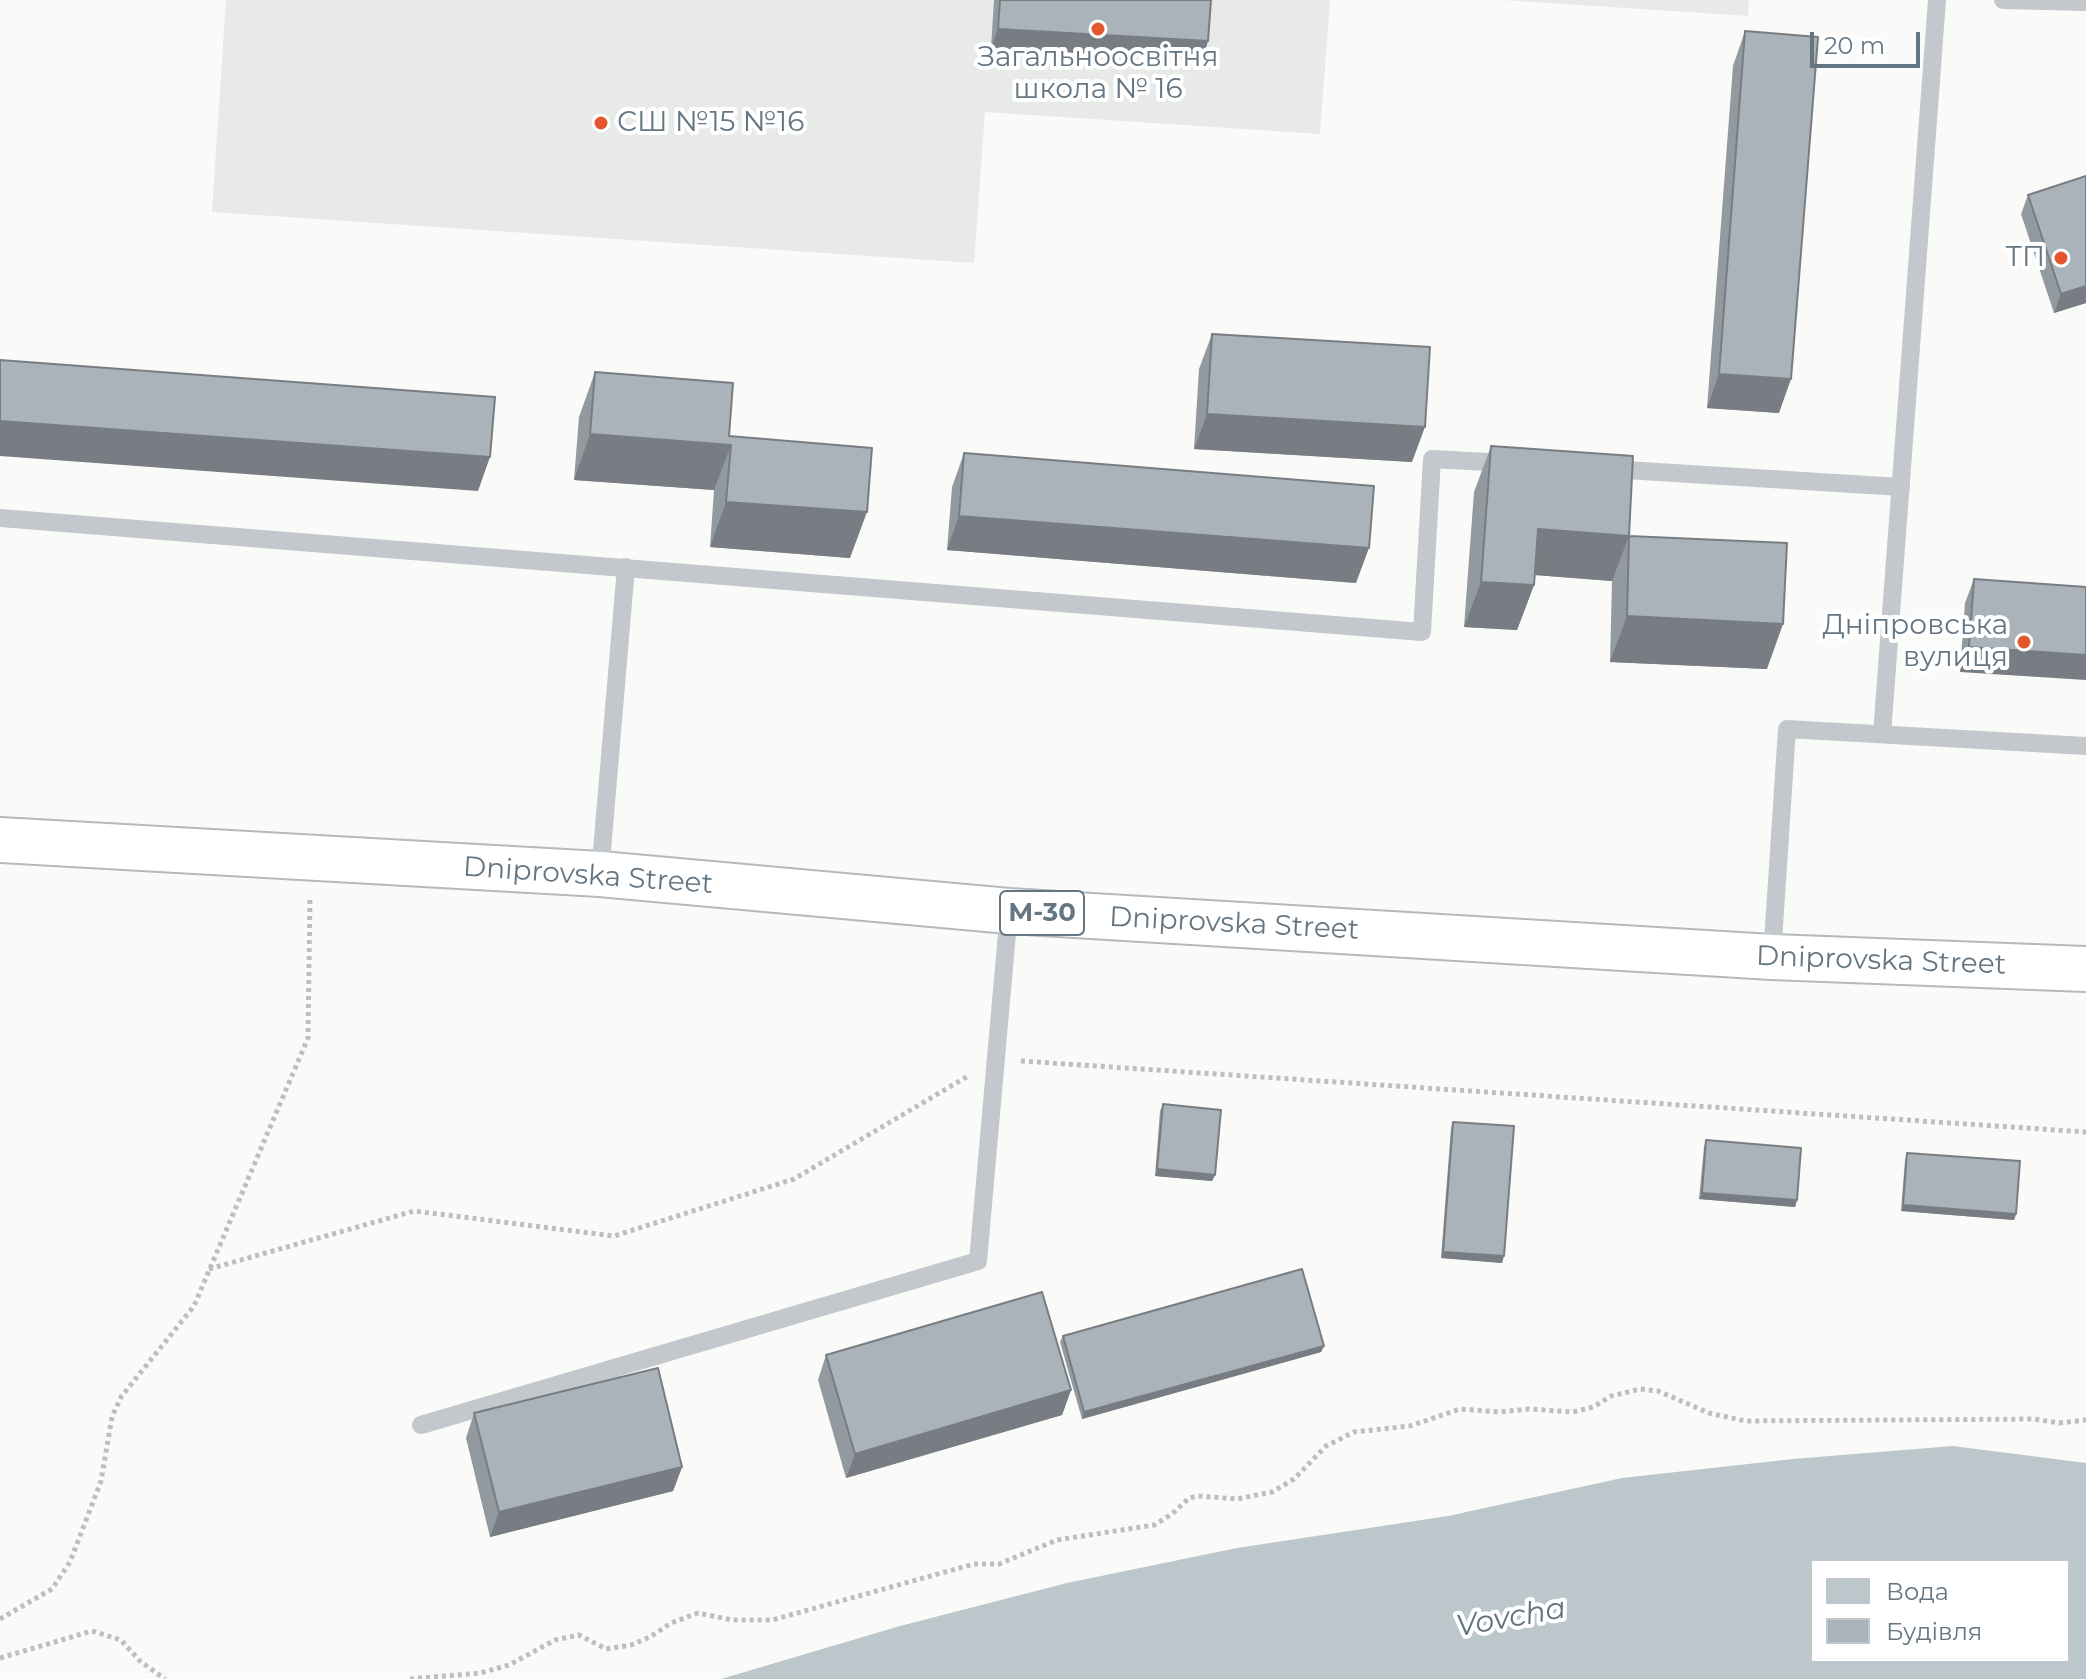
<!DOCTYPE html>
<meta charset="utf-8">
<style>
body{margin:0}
#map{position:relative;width:2086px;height:1679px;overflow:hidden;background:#fafaf8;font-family:Montserrat,sans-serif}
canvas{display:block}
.legend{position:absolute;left:1810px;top:1559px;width:260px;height:104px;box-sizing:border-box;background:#fff;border:2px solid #c1c8cd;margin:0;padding:10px 14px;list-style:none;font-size:24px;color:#657683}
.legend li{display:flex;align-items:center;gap:16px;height:40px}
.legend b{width:40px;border:2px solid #c1c8cd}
.scale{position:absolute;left:1810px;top:32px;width:110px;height:36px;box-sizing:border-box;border:4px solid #657683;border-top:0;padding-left:10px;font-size:24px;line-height:28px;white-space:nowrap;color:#657683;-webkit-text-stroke:6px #fff;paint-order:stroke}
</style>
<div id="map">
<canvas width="2086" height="1679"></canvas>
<ul class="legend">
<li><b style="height:22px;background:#bbc7cb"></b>Вода</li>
<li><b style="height:22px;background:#aab3b9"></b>Будівля</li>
</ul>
<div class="scale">20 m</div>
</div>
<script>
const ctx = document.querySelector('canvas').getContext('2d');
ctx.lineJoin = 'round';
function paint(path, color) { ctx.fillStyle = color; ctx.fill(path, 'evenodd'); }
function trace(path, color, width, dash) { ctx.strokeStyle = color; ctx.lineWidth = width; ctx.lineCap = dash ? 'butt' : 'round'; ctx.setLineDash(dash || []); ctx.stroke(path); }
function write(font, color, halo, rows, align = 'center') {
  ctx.font = font + ' Montserrat,sans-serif'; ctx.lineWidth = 8; ctx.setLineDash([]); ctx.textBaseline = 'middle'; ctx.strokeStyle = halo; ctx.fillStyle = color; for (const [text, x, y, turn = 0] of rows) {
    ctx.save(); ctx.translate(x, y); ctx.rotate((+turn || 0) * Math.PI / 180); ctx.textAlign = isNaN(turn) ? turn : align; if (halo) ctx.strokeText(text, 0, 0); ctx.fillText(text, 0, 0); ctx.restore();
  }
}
const built = new Path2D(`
 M226 0H1330L1320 134 985 112 974 263 212 212Z
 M1503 0H1749L1748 16Z`);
const water = new Path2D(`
 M1953 1446 2086 1463V1679H721L900 1626 1067 1583 1237 1548 1448 1516 1622 1478 1793 1459ZM1812 1561H2068V1661H1812Z`);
const path = new Path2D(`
 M1021 1061 2086 1132
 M209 1269 414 1211 614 1236 794 1179 968 1076
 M0 1619 52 1589 70 1562 101 1481 112 1417 121 1397 194 1306 308 1038 310 897
 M0 1658 92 1631 121 1640 140 1661 165 1679
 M410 1679 480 1673 509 1665 555 1640 579 1635 606 1649 631 1645 650 1637 671 1623 698 1613 732 1620H772L974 1564H999L1057 1540 1154 1525 1172 1514 1189 1498 1198 1496 1237 1499 1272 1492 1294 1479 1326 1446 1354 1432 1410 1426 1460 1409 1499 1412 1529 1409 1573 1412 1593 1407 1611 1396 1640 1389 1658 1391 1709 1413 1745 1421 2034 1419 2059 1423 2086 1420`);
const lane = new Path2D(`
 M2003 0 2086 2
 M1609 469 1901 487
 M0 518 1422 632 1432 459 1507 463
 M1882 734 1937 0
 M600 874 626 567
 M1772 957 1787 729 2086 746
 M421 1425 978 1261 1009 911`);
const highway = new Path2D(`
 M0 840 600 874 1009 911 1772 957 2086 969`);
const wall = new Path2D(`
 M994 0H1211L1208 41 1202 60 991 48Z
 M1745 31 1779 413 1707 408 1733 66Z
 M2028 195 2086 303 2054 313 2021 214Z
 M1212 334 1412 462 1194 449 1199 369Z
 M595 372 729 436 850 558 710 547 714 490 574 480 579 417Z
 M1491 446 1629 536 1767 669 1610 662 1612 581 1535 575 1534 585 1517 630 1464 627 1474 492Z
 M964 453 1356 583 947 550 952 487Z
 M1974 579 2086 587 1960 672 1965 603Z
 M1163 1104 1215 1175 1212 1181 1155 1176 1160 1111Z
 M1453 1122 1502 1263 1441 1258 1451 1128Z
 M1706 1140 1797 1200 1795 1207 1699 1199 1704 1147Z
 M1907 1153 2016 1214 2014 1220 1901 1211 1905 1160Z
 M1063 1336 1324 1346 1321 1352 1082 1419 1060 1342Z
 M826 1355 1071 1390 1062 1415 846 1478 818 1380Z
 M474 1413 682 1467 673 1491 490 1537 466 1438Z`);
const shadedWall = new Path2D(`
 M998 29 1208 41 1202 60 991 48Z
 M2086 286V303L2054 313 2061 294Z
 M1719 374 1791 379 1779 413 1707 408Z
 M1207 414 1425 427 1412 462 1194 449Z
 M0 421 490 457 478 491 0 456Z
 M590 434 731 445 714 490 574 480Z
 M726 502 867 512 850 558 710 547Z
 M959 516 1369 548 1356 583 947 550Z
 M1538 529 1629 536 1612 581 1522 574Z
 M1481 582 1534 585 1517 630 1464 627Z
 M1627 616 1783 624 1767 669 1610 662Z
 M1969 647 2086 655V680L1960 672Z
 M1157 1169 1215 1175 1212 1181 1155 1176Z
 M1702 1193 1797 1200 1795 1207 1699 1199Z
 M1903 1205 2016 1214 2014 1220 1901 1211Z
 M1443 1252 1504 1256 1502 1263 1441 1258Z
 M1324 1346 1321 1352 1082 1419 1084 1412Z
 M1071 1390 1062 1415 846 1478 855 1454Z
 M682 1467 673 1491 490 1537 499 1512Z`);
const building = new Path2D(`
 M1000 0H1211L1208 41 998 29Z
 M1745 31 1818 37 1791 379 1719 374Z
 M2086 176V286L2061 294 2028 195Z
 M1212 334 1430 347 1425 427 1207 414Z
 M0 360 495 397 490 457 0 421Z
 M595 372 733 383 729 436 872 448 867 512 726 502 731 445 590 434Z
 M1491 446 1633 456 1629 536 1538 529 1534 585 1481 582Z
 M964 453 1374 486 1369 548 959 516Z
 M1629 536 1787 543 1783 624 1627 616Z
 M1974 579 2086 587V655L1969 647Z
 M1163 1104 1221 1110 1215 1175 1157 1169Z
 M1453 1122 1514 1126 1504 1256 1443 1252Z
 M1706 1140 1801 1148 1797 1200 1702 1193Z
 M1907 1153 2020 1161 2016 1214 1903 1205Z
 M1302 1269 1324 1346 1084 1412 1063 1336Z
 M1042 1292 1071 1390 855 1454 826 1355Z
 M658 1368 682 1467 499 1512 474 1413Z`);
const markers = [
 [1098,29,8,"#e4572e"],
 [601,123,8,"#e4572e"],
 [2061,258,8,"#e4572e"],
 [2024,642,8,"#e4572e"]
];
const shields = [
 [1042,913,84]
];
const shieldNames = [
 ["М-30",1042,913]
];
const poiNames = [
 ["Загальноосвітня",1098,58,"center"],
 ["школа № 16",1098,90,"center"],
 ["СШ №15 №16",617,123,"left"],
 ["ТП",2045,258],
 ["Дніпровська",2008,626],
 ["вулиця",2008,658]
];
const streetNames = [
 ["Dniprovska Street",588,876,4],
 ["Dniprovska Street",1234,924,3],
 ["Dniprovska Street",1881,961,2]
];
const waterNames = [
 ["Vovcha",1511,1618,-10]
];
paint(built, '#e8e9e9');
paint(water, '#bbc7cb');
trace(highway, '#b4b9bd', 48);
trace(path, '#bbbfc2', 5, [4, 4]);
trace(lane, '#c3c8cc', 18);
trace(highway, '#fff', 44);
paint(wall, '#929a9f');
paint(shadedWall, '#777d82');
paint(building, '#aab3b9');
trace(building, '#777d82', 2);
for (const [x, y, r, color] of markers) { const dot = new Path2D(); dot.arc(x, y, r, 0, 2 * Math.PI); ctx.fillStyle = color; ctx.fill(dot); trace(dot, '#fff', 3); }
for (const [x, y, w] of shields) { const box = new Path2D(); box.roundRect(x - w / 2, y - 22, w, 44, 6); ctx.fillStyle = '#fff'; ctx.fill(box); trace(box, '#657683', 2); }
write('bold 26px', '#657683', null, shieldNames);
write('28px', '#657683', '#fff', poiNames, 'right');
write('28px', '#657683', '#fff', streetNames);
write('italic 30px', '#60757c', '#fff', waterNames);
</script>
